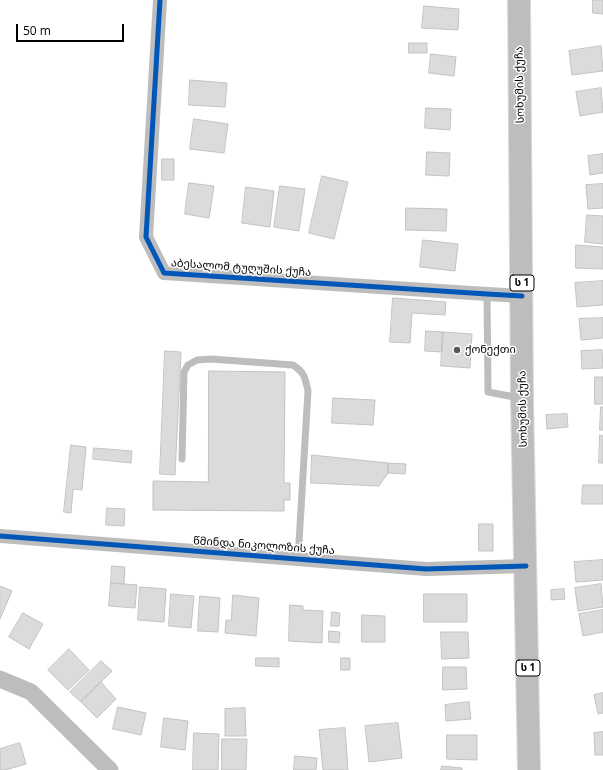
<!DOCTYPE html>
<meta charset="utf-8">
<style>
body{margin:0}
#map{position:relative;width:603px;height:770px;overflow:hidden;background:#fff;font-family:"Open Sans",sans-serif}
canvas{display:block}
.scale{position:absolute;left:16px;top:24px;width:108px;height:18px;box-sizing:border-box;border:2px solid #000;border-top:0;padding-left:5px;font-size:12px;line-height:14px;white-space:nowrap;color:#000;-webkit-text-stroke:3px #fff;paint-order:stroke}
</style>
<div id="map">
<canvas width="603" height="770"></canvas>
<div class="scale">50 m</div>
</div>
<script>
const ctx = document.querySelector('canvas').getContext('2d');
ctx.lineJoin = 'round';
function paint(path, color) { ctx.fillStyle = color; ctx.fill(path, 'evenodd'); }
function trace(path, color, width, dash) { ctx.strokeStyle = color; ctx.lineWidth = width; ctx.lineCap = dash ? 'butt' : 'round'; ctx.setLineDash(dash || []); ctx.stroke(path); }
function write(font, color, halo, rows, align = 'center') {
  ctx.font = font + ' "Open Sans","Noto Sans Georgian",sans-serif'; ctx.lineWidth = 3; ctx.setLineDash([]); ctx.textBaseline = 'middle'; ctx.strokeStyle = halo; ctx.fillStyle = color; for (const [text, x, y, turn = 0] of rows) {
    ctx.save(); ctx.translate(x, y); ctx.rotate((+turn || 0) * Math.PI / 180); ctx.textAlign = isNaN(turn) ? turn : align; if (halo) ctx.strokeText(text, 0, 0); ctx.fillText(text, 0, 0); ctx.restore();
  }
}
const building = new Path2D(`
 M593 0H603V14L593 13Z
 M424 6 459 9 458 30 422 28Z
 M409 43H427V53H409Z
 M601 46 603 71 572 75 569 51Z
 M431 54 456 57 454 76 429 73Z
 M190 80 227 83 225 107 189 105Z
 M601 88 603 112 580 116 576 92Z
 M426 108 451 109 450 130 425 128Z
 M194 119 228 124 224 153 190 149Z
 M427 152 450 153 449 176 426 175Z
 M603 154V173L590 175 588 156Z
 M162 159H174V180H162Z
 M322 176 348 182 334 239 309 233Z
 M189 183 214 186 209 218 185 214Z
 M603 184V208L588 209 586 185Z
 M280 186 305 189 299 231 274 227Z
 M246 187 274 191 270 227 242 223Z
 M406 208 447 209 446 231 406 230Z
 M587 215 603 216V244L585 242Z
 M423 240 458 244 455 271 420 267Z
 M576 245 603 247V269L576 268Z
 M603 281V305L577 307 575 283Z
 M393 298 446 302 445 315 412 313 410 343 390 342Z
 M603 318V338L581 340 579 319Z
 M426 331 443 332 442 352 425 351Z
 M443 332 472 334 470 368 441 366Z
 M602 350 603 368 582 369 581 351Z
 M165 351 181 352 175 475 160 474Z
 M209 371 285 372 284 483H290V500H284V511L153 510V481L208 482Z
 M595 377H603V404H595Z
 M333 398 375 400 373 425 332 423Z
 M601 407H603V430H600Z
 M567 414 568 427 547 429 546 415Z
 M600 435 603 436V463H599Z
 M71 445 86 447 82 490 73 489 71 513 64 512Z
 M94 448 132 451 131 463 93 459Z
 M312 455 388 463V473L379 486 311 483Z
 M388 463 406 464 405 474 388 473Z
 M583 485H603V504H582Z
 M107 508 125 509 124 526 106 525Z
 M479 524H493V551H479Z
 M603 560V580L576 582 574 562Z
 M112 566 125 567 124 584 111 583Z
 M111 583 137 585 135 608 109 606Z
 M601 584 603 607 578 611 575 588Z
 M0 586 12 591 0 619Z
 M140 587 166 589 164 622 138 620Z
 M564 589 565 599 551 600V590Z
 M171 594 194 596 191 628 169 626Z
 M424 594H467V622H424Z
 M233 595 259 598 256 636 225 633 226 620H231Z
 M200 596 220 598 218 632 198 631Z
 M290 605 303 606V610L323 611 322 643 289 641Z
 M603 610V632L583 636 579 614Z
 M332 612 340 613 339 626H331Z
 M23 613 43 624 29 649 9 637Z
 M362 615 385 616V642H362Z
 M329 631 340 632 339 643 329 642Z
 M441 632H468L469 658 442 659Z
 M69 649 89 670 68 690 48 670Z
 M256 658H279V667L256 666Z
 M341 658H350V670H341Z
 M101 661 112 671 81 702 70 692Z
 M443 667H466L467 689 443 690Z
 M101 682 116 699 97 718 81 702Z
 M603 693V713L598 714 594 695Z
 M469 702 471 719 446 721 445 705Z
 M118 707 146 713 141 735 113 729Z
 M245 708 246 736H225V709Z
 M164 718 188 721 185 750 161 747Z
 M398 723 402 758 369 762 365 726Z
 M345 728 348 770H323L319 730Z
 M603 732V755H595L594 733Z
 M194 733 219 734 218 770H193Z
 M447 735H477V760L447 759Z
 M222 739H247L246 770H222Z
 M20 743 26 764 5 770H0V749Z
 M295 756 317 758 316 770H294Z
 M442 766 462 768V770H441Z`);
const service = new Path2D(`
 M487 294 488 392 520 398
 M182 459 184 372 188 365 197 360 211 359 293 365C305 373 305 378 308 391L298 559`);
const minor = new Path2D(`
 M160 0 146 237 164 273 487 294 522 296
 M0 536 426 569 526 566`);
const tertiary = new Path2D(`
 M0 679 31 692 110 770`);
const trunk = new Path2D(`
 M519 0 522 399 529 770`);
const cycleway = new Path2D(`
 M160 0 146 237 164 273 487 294 522 296
 M0 536 426 569 526 566`);
const markers = [
 [457,350,4,"#595959"]
];
const shields = [
 [522,283,24],
 [528,668,24]
];
const shieldNames = [
 ["ს 1",522,283],
 ["ს 1",528,668]
];
const streetNames = [
 ["სოხუმის ქუჩა",520,85,-91],
 ["აბესალომ ტუღუშის ქუჩა",241,268,4],
 ["სოხუმის ქუჩა",523,409,-91],
 ["წმინდა ნიკოლოზის ქუჩა",264,546,4]
];
const poiNames = [
 ["ქონექთი",465,350]
];
paint(building, '#dbdbdb');
trace(building, '#c3c3c3', 1);
trace(trunk, '#dbdbdb', 24);
trace(service, '#bdbdbd', 7);
trace(minor, '#bdbdbd', 14);
trace(tertiary, '#bdbdbd', 17);
trace(trunk, '#bdbdbd', 22);
trace(cycleway, '#0057b8', 5);
for (const [x, y, r, color] of markers) { const dot = new Path2D(); dot.arc(x, y, r, 0, 2 * Math.PI); ctx.fillStyle = color; ctx.fill(dot); trace(dot, '#fff', 1.5); }
for (const [x, y, w] of shields) { const box = new Path2D(); box.roundRect(x - w / 2, y - 8, w, 16, 3); ctx.fillStyle = '#fff'; ctx.fill(box); trace(box, '#000', 1); }
write('bold 10px', '#000', null, shieldNames);
write('11px', '#000', '#fff', streetNames);
write('11px', '#000', '#fff', poiNames, 'left');
</script>
